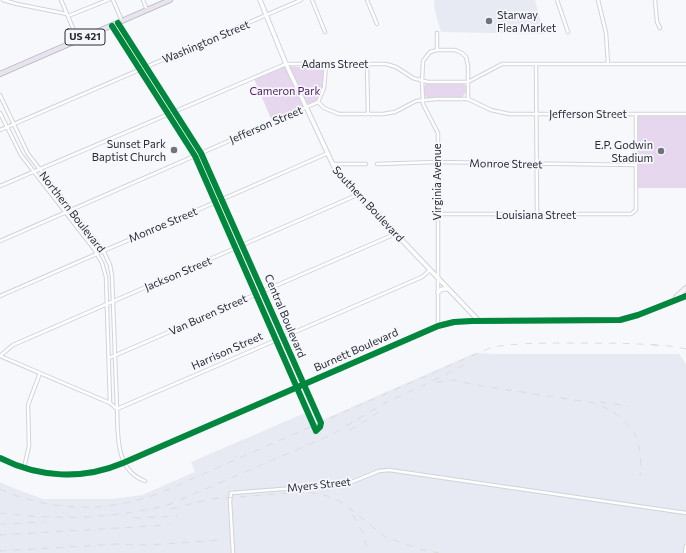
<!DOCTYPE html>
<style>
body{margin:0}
canvas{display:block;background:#f6f8fb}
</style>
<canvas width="686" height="553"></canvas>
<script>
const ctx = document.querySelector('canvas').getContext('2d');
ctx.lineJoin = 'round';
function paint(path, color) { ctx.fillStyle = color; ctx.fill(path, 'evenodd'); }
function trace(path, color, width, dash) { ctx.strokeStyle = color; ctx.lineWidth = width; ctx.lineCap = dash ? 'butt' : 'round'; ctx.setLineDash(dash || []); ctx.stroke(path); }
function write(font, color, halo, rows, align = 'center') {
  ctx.font = font + ' Commissioner,sans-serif'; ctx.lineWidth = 3.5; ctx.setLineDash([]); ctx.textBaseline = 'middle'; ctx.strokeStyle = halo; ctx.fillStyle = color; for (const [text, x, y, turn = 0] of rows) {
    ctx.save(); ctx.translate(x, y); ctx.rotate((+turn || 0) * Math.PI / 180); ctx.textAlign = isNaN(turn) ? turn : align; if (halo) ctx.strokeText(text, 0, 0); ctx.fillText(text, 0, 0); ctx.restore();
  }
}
const built = new Path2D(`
 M434 0H535L544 34 441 32 435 11Z
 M475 353 495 354H679L686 364V553H0V482L16 489 43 499H112L142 495 195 472 191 462 305 413 311 425Z`);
const green = new Path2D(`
 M285 66 324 69 322 89 316 102 272 121 254 79Z
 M427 83H463L466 86V93L461 98H427L424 95 423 87Z
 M636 114H686V188H636Z`);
const minor = new Path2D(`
 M3 0 17 4 67 14
 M61 0 78 40
 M113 0 122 21
 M143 0 147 10
 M312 0 325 32
 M367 0 377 24
 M557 0 568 32
 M598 0 606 33 608 64
 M655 0 657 22 660 28
 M68 16 108 0
 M112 26 195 156 316 431 320 427 321 423 201 153 118 23
 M437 33V50
 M367 64 368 114
 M536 64 537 215
 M0 95 28 154 103 250 110 265 112 276 117 409 422 277 430 270
 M318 102 324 108 339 114H383L395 112 416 101 436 99H468L491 110 509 114H686
 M318 102 324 88 326 65
 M0 113 21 155 94 249 102 263 106 277 110 403 117 409C118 435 115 470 145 481
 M0 130 301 0
 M332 164H366
 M377 164 437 162 636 165
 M0 186 286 64H386L396 67 413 78 428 82H468L502 64H686
 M437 214H631L636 210V114
 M0 241 318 102
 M0 296 326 154
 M438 326V133L423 104 422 81 423 61 430 52 437 50H455L462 53 466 57 468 66V99
 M109 358 395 234
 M110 403 0 356 13 345 357 195
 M24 468 29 446 28 405 40 373
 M233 553 230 501 231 493 347 484 379 471 389 470 686 513
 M685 553 686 546`);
const tertiary = new Path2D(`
 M260 0 286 64 336 171 479 321
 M438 292 442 289H448`);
const secondary = new Path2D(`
 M676 297 686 288
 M0 458C39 478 83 480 123 463L438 326 454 322 472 321 620 320 638 315 686 296`);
const trunk = new Path2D(`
 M0 74 170 0`);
const rail = new Path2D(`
 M652 345 670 346 686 349
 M436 382 453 380 476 385 594 403C631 417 644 436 640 476
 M600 402 629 406
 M349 430 366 421 378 412
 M0 489C51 512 107 513 160 493L492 347C518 343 544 343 571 343 600 343 628 343 657 345
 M171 509 210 499 306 492 322 494 343 503 385 537 423 550 439 553
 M0 513C56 520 113 519 168 505L331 435 387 402 443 376 465 364
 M353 515 364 535 368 553
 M134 518 178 516
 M0 524 44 522
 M0 535 169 525
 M0 551 118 544 149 545 222 540`);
const cycleway = new Path2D(`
 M112 26 195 156 316 431 320 427 321 423 201 153 118 23
 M0 458C39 478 83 480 123 463L438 326 454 322 472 321 620 320 638 315 686 296`);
const markers = [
 [489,21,4,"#71737a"],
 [174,150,4,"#71737a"],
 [661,151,4,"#71737a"]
];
const shields = [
 [85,37,40]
];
const shieldNames = [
 ["US 421",85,37]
];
const poiNames = [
 ["Starway",497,15,"left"],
 ["Flea Market",497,28,"left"],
 ["Sunset Park",166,144],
 ["Baptist Church",166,157],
 ["E.P. Godwin",653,145],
 ["Stadium",653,158]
];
const streetNames = [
 ["Washington Street",206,42,-23],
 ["Adams Street",335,64],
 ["Jefferson Street",588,114],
 ["Jefferson Street",266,125,-23],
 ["Monroe Street",506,164,1],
 ["Virginia Avenue",437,182,-90],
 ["Southern Boulevard",368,204,47],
 ["Northern Boulevard",72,212,52],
 ["Louisiana Street",536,215],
 ["Monroe Street",163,225,-23],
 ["Jackson Street",178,274,-23],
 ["Van Buren Street",208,315,-24],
 ["Central Boulevard",285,316,67],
 ["Burnett Boulevard",356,350,-24],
 ["Harrison Street",227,351,-24],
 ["Myers Street",319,485,-6]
];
const parkNames = [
 ["Cameron Park",285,91]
];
paint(built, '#e7eaf2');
paint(green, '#e6d7ef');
trace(minor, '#d0d3d9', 4.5);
trace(tertiary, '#d0d3d9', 5.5);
trace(secondary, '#d0d3d9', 6);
trace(trunk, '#b5b3c0', 6);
trace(minor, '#fefefe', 2.5);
trace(tertiary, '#fefefe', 3.5);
trace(secondary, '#f5f5f8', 4);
trace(trunk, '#e8e4ee', 4.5);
trace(rail, '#dbdcdd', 1, [7, 7]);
trace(cycleway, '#00873e', 6);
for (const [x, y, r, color] of markers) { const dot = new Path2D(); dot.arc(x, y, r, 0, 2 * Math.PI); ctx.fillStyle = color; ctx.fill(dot); trace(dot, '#f5f7fc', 1.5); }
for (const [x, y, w] of shields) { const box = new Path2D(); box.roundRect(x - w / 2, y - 8, w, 16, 3); ctx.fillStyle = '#f5f7fc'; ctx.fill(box); trace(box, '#2a2c35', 1); }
write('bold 10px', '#2a2c35', null, shieldNames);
write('11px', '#2a2c35', '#f5f7fc', poiNames, 'right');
write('11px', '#2a2c35', '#f5f7fc', streetNames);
write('11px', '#511866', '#f5f7fc', parkNames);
</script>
